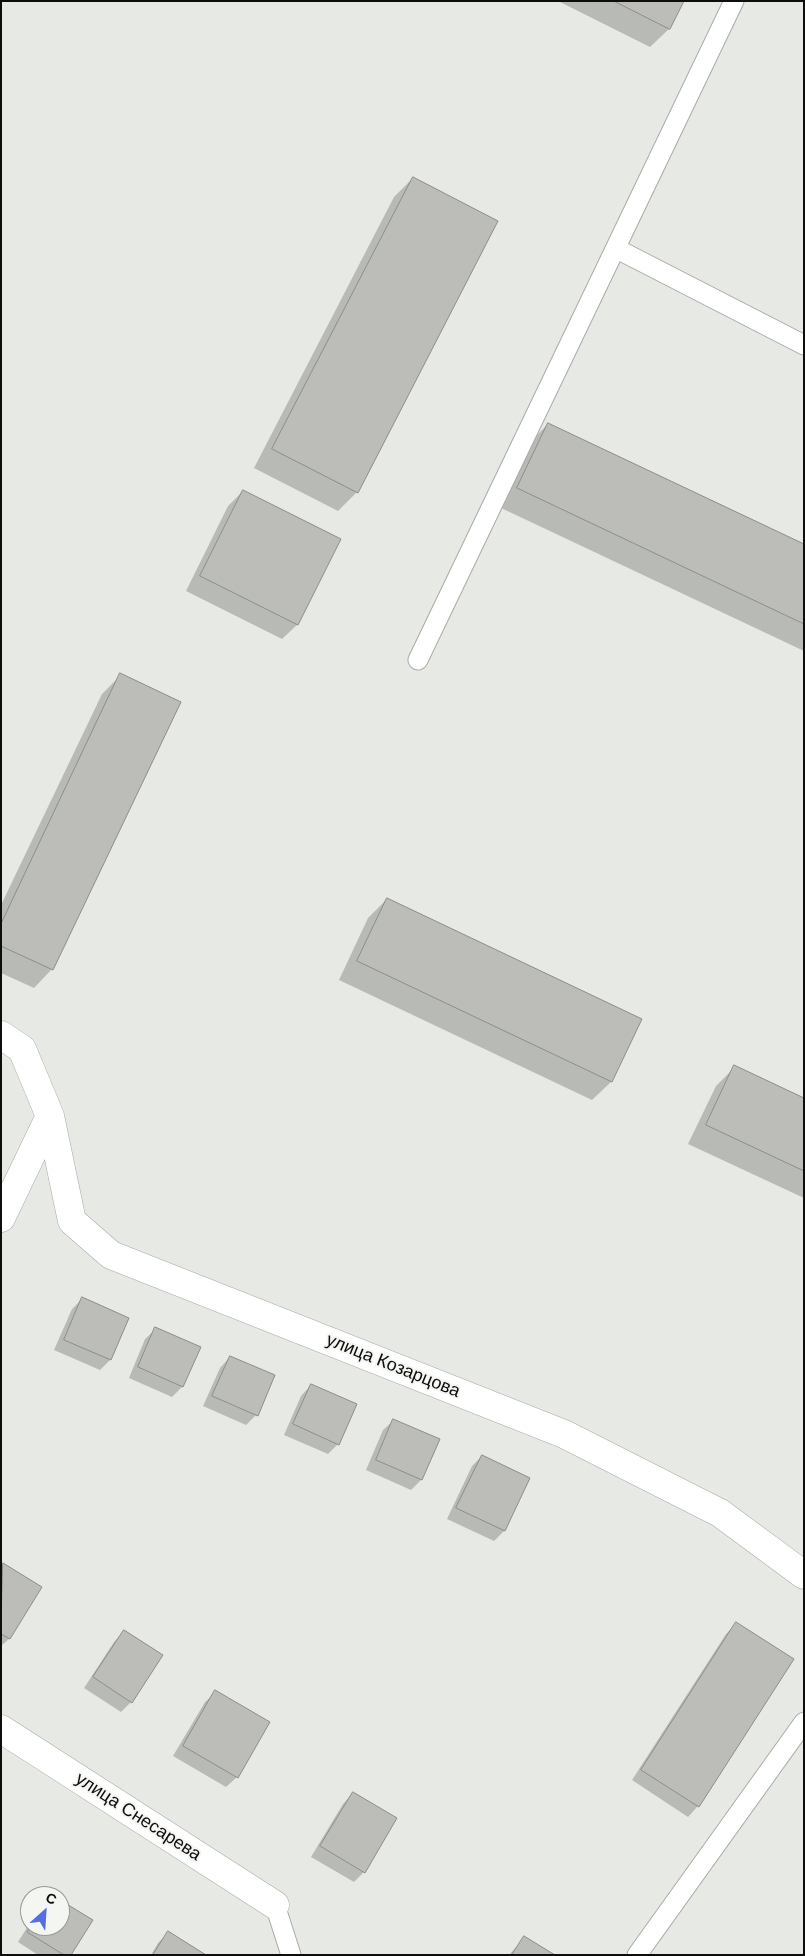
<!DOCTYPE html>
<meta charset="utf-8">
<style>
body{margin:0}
#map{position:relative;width:805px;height:1956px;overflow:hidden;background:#e7e9e4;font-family:Arial,sans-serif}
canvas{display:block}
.frame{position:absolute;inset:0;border:2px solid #0d0d0c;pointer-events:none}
.north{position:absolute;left:20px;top:1886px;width:50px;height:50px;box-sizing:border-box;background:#f4f6f1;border:1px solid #989995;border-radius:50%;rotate:26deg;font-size:14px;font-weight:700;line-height:20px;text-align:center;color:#0d0d0c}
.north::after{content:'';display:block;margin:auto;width:18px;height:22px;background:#566ce2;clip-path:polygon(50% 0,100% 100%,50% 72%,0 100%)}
</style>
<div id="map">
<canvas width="805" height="1956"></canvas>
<div class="frame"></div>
<div class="north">С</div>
</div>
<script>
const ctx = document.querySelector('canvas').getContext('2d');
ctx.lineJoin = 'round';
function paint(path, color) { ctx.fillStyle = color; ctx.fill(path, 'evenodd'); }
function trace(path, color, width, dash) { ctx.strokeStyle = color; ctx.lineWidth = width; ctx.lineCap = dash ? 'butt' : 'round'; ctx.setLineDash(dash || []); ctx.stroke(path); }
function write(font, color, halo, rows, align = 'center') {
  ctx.font = font + ' Arial,sans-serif'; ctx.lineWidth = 4; ctx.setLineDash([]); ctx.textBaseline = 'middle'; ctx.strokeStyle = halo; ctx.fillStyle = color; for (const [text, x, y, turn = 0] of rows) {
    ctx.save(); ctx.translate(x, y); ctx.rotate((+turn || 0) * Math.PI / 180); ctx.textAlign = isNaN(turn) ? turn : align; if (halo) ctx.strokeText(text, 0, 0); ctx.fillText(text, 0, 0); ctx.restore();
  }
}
const shadow = new Path2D(`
 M558 1H683L669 29 650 47Z
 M413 178 357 492 338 511 254 468 394 197Z
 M548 424 804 546V651L499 507 529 443Z
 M243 491 339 539 297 625 282 639 186 591 228 506Z
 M121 675 52 969 34 988 1 973V905L102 694Z
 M387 899 640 1020 611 1082 592 1100 339 980 368 918Z
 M735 1067 804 1100V1198L688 1144 716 1086Z
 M82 1299 128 1318 110 1360 100 1370 54 1350 72 1309Z
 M156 1329 182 1387 172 1397 129 1378 145 1339Z
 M230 1357 256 1415 246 1425 203 1406 220 1368Z
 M311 1385 338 1444 328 1454 284 1435 301 1396Z
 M394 1420 421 1480 411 1490 366 1470 383 1430Z
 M482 1456 529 1479 504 1531 494 1541 447 1519 472 1466Z
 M3 1565 40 1588 9 1639 1 1646V1567Z
 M736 1624 698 1806 688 1817 632 1780 726 1634Z
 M124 1631 131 1702 121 1712 84 1688 114 1642Z
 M216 1692 237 1777 226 1787 173 1756 205 1702Z
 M353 1793 364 1872 354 1882 311 1857 343 1804Z
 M60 1901 70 1955H38L18 1942 30 1923V1926H60Z
 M168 1933 203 1955H151L158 1943Z
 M524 1938 552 1955H509Z`);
const building = new Path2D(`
 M614 1H684L670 29Z
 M413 177 498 221 358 493 272 449Z
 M548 423 804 544V624L517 488Z
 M243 490 341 539 298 625 200 576Z
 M120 673 181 702 53 970 1 946V924Z
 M387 898 642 1019 612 1082 357 961Z
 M734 1065 804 1098V1171L706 1125Z
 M82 1297 129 1318 111 1360 64 1340Z
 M155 1327 201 1347 183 1387 138 1367Z
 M230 1356 275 1375 258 1416 212 1396Z
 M311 1384 357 1404 339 1445 293 1424Z
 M393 1419 440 1439 422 1480 376 1460Z
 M482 1455 530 1478 505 1531 456 1508Z
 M3 1563 42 1587 10 1639 1 1634Z
 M736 1622 794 1659 699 1807 641 1770Z
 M124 1630 163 1655 132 1703 93 1677Z
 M215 1690 270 1722 238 1778 183 1746Z
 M353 1792 397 1818 365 1873 320 1846Z
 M60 1900 93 1920 71 1955H64L27 1932 31 1926H60Z
 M168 1931 206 1955H153Z
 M524 1936 555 1955H512Z`);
const service = new Path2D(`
 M617 249 804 345
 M418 660 734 1
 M275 1905 291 1955
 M637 1955 804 1722`);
const minor = new Path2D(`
 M1 1035 22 1049 50 1116 72 1221 111 1255 564 1434 720 1513 804 1575
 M1 1218 50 1116
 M1 1729 275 1905`);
const streetNames = [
 ["улица Козарцова",393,1366,22],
 ["улица Снесарева",138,1817,33]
];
paint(shadow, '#0003');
paint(building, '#bcbdb8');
trace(building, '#8b8d88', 1);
trace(service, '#a9aba6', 21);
trace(minor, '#a9aba6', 29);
trace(service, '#fff', 19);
trace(minor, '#fff', 28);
write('18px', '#0d0d0c', '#f4f6f1', streetNames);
</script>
